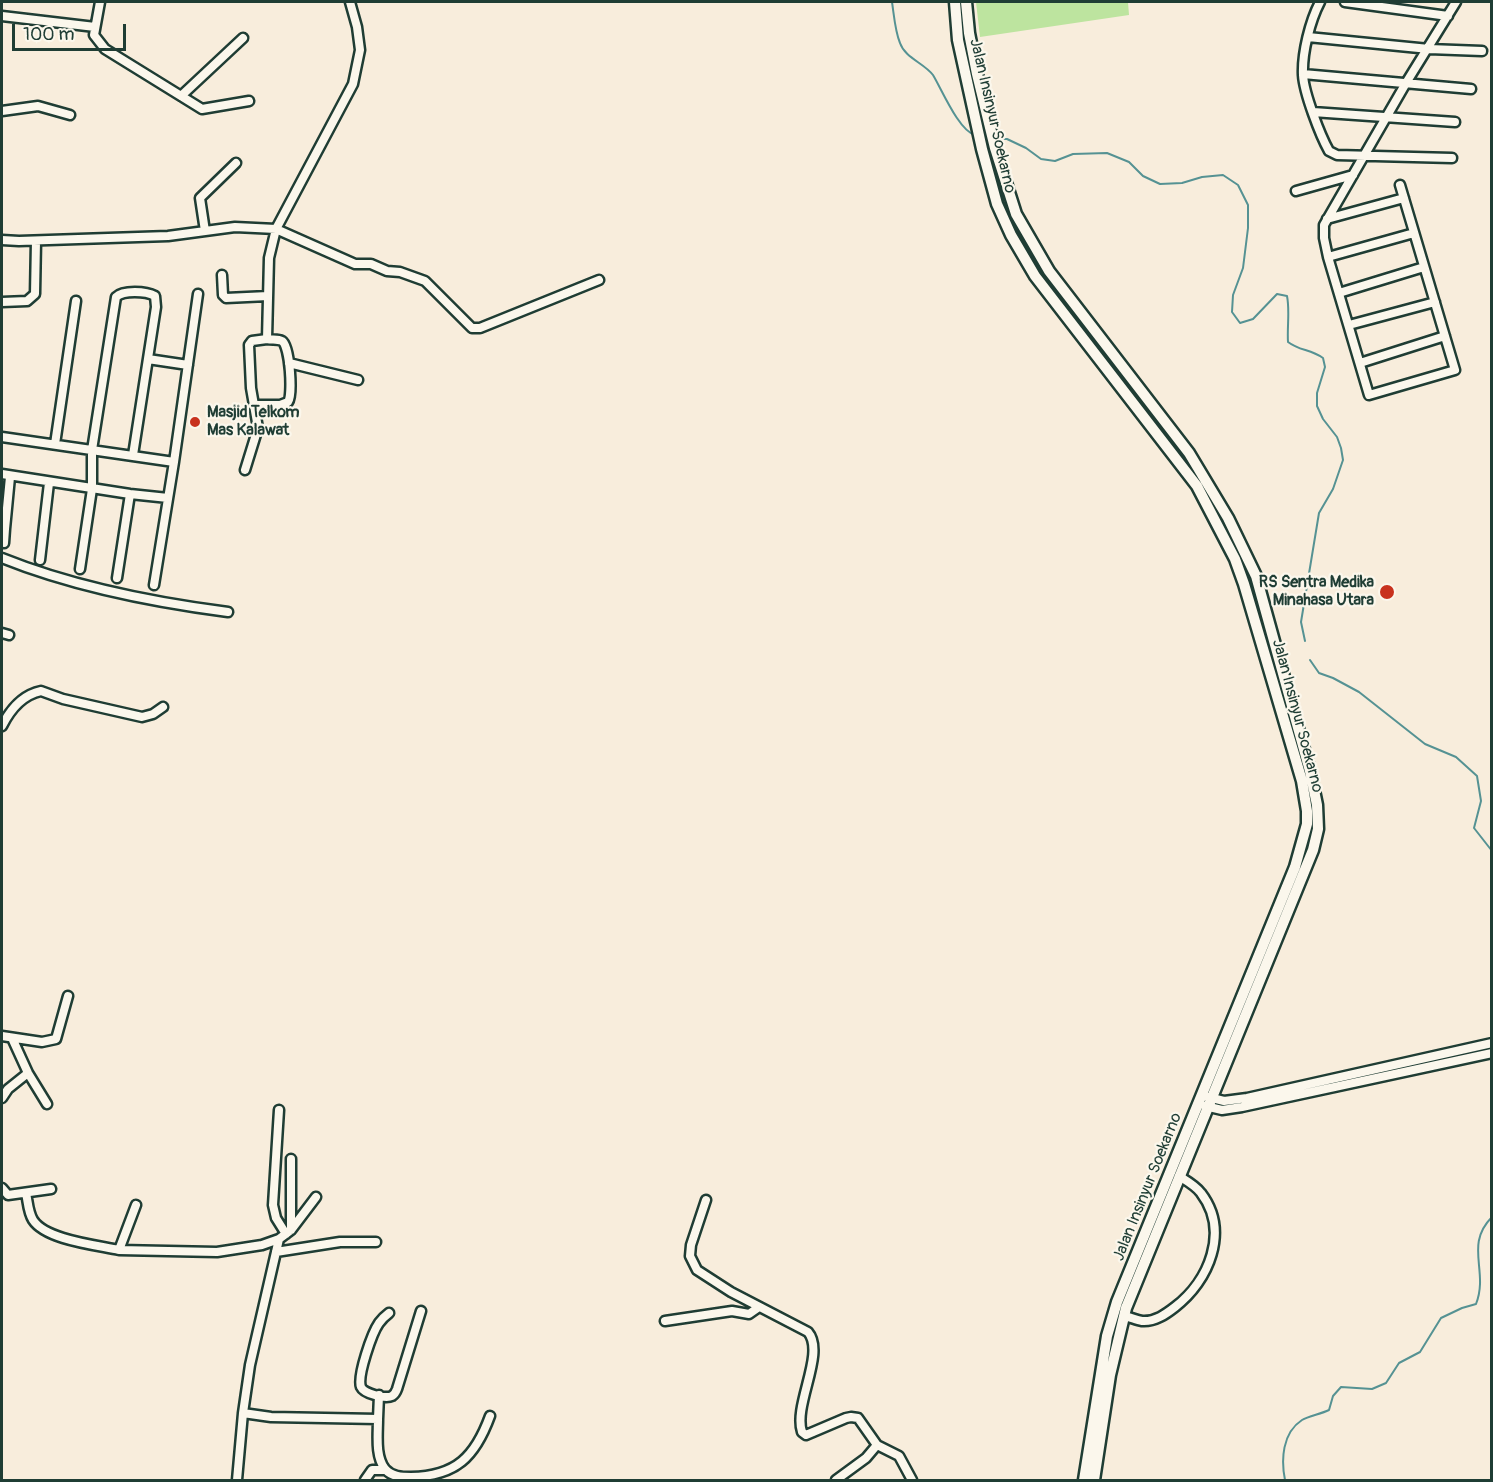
<!DOCTYPE html>
<style>
body{margin:0}
#map{position:relative;width:1493px;height:1482px;overflow:hidden;background:#f8eddc;font-family:Pangolin,sans-serif}
canvas{display:block}
.frame{position:absolute;inset:0;border:3px solid #1f3d34;pointer-events:none}
.scale{position:absolute;left:12px;top:24px;width:114px;height:27px;box-sizing:border-box;border:3px solid #1f3d34;border-top:0;padding-left:8px;font-size:18px;line-height:21px;white-space:nowrap;color:#1f3d34;-webkit-text-stroke:4px #fbf7ec;paint-order:stroke}
</style>
<div id="map">
<canvas width="1493" height="1482"></canvas>
<div class="frame"></div>
<div class="scale">100 m</div>
</div>
<script>
const ctx = document.querySelector('canvas').getContext('2d');
ctx.lineJoin = 'round';
function paint(path, color) { ctx.fillStyle = color; ctx.fill(path, 'evenodd'); }
function trace(path, color, width, dash) { ctx.strokeStyle = color; ctx.lineWidth = width; ctx.lineCap = dash ? 'butt' : 'round'; ctx.setLineDash(dash || []); ctx.stroke(path); }
function write(font, color, halo, rows, align = 'center') {
  ctx.font = font + ' Pangolin,sans-serif'; ctx.lineWidth = 4.5; ctx.setLineDash([]); ctx.textBaseline = 'middle'; ctx.strokeStyle = halo; ctx.fillStyle = color; for (const [text, x, y, turn = 0] of rows) {
    ctx.save(); ctx.translate(x, y); ctx.rotate((+turn || 0) * Math.PI / 180); ctx.textAlign = isNaN(turn) ? turn : align; if (halo) ctx.strokeText(text, 0, 0); ctx.fillText(text, 0, 0); ctx.restore();
  }
}
const green = new Path2D(`
 M976 2H1128L1129 15 980 37Z`);
const stream = new Path2D(`
 M892 2C894 15 895 31 900 43 905 58 924 63 933 75 942 90 959 131 975 135
 M998 139H1007L1026 148 1041 159 1055 161 1073 154 1107 153 1129 162 1143 176 1160 184 1182 183 1202 177 1223 175 1238 185 1248 205V228L1243 268 1233 295 1232 312 1240 323 1253 319 1277 294 1287 296C1290 311 1287 326 1288 342 1300 351 1310 349 1323 358L1325 367 1317 393V406L1323 419 1337 437 1341 448 1343 460 1333 489 1319 513 1301 622 1305 641
 M1310 660 1319 673 1333 678 1359 692 1425 744 1456 757 1477 776 1481 801 1474 828 1492 851
 M1285 1480C1281 1460 1282 1433 1302 1420 1309 1416 1321 1414 1329 1410L1333 1396 1341 1387 1372 1389 1386 1383 1399 1363 1420 1352 1441 1318 1462 1308 1476 1304C1489 1271 1464 1245 1492 1217`);
const minor = new Path2D(`
 M100 2 94 35 105 49 202 109 249 101
 M1320 2C1310 21 1302 53 1303 75 1304 93 1320 135 1329 151L1337 155 1452 158
 M1345 2 1448 16
 M2 16 95 27
 M1308 37 1429 49 1482 51
 M1303 74 1471 89
 M181 96 243 38
 M2 111 38 106 70 115
 M1313 112 1455 122
 M1400 185 1455 370 1369 395 1328 257 1324 238V225L1406 83 1456 2
 M1296 191 1353 175
 M1327 219 1404 198
 M205 231 200 198 236 163
 M2 240 19 241 168 236 235 227 276 229 353 84 360 50 357 27 350 2
 M1328 257 1414 233
 M222 275 223 295 226 298 268 296
 M1339 293 1424 267
 M2 302 27 301 35 294 36 241
 M1349 325 1435 302
 M148 359 188 365
 M289 363 358 380
 M1360 363 1445 336
 M255 405H280L288 402C293 395 290 346 282 341 278 339 272 340 267 339L269 258 276 229 355 264H371L387 271 400 272 425 281 472 328H480L599 280
 M2 437 174 462
 M55 444 76 301
 M245 470 258 428 251 388 249 345 252 341 267 339
 M2 474 130 494 168 498
 M2 527 5 529 10 477
 M4 543 5 529
 M2 558C74 587 151 602 228 612
 M40 560 49 483
 M80 569 92 489V450L116 297C123 290 146 291 155 296L156 307 133 455
 M117 578 130 494
 M154 585 174 462 198 294
 M2 633 9 635
 M2 726C10 710 22 695 41 691L63 699 142 717 153 714 163 707
 M2 1036 42 1042 56 1039 68 996
 M12 1038 28 1073 47 1104
 M1208 1097 1224 1101 1247 1098 1492 1043
 M2 1098 8 1089 28 1073
 M1205 1106 1222 1110 1242 1107 1492 1053
 M279 1110 273 1205 276 1218 286 1234
 M2 1188 8 1195 51 1189
 M26 1193C28 1202 28 1212 33 1220 46 1240 96 1245 119 1250L136 1205
 M706 1200 691 1245 690 1256 697 1270 731 1292 808 1332C826 1353 793 1405 802 1432L806 1435 846 1418 851 1417 858 1418 877 1445 899 1456 912 1480
 M291 1230V1159
 M119 1250 217 1252 262 1245 279 1239 291 1230 316 1197
 M276 1252 340 1242H376
 M389 1313C385 1316 382 1319 379 1323 372 1333 357 1376 361 1387 364 1394 386 1399 392 1396 395 1394 396 1392 397 1389L421 1311
 M1124 1316C1130 1317 1136 1320 1142 1321 1155 1322 1166 1314 1175 1307 1209 1281 1230 1231 1201 1193 1196 1186 1187 1181 1179 1176
 M665 1321 732 1311 749 1314 759 1307
 M243 1413 271 1417 378 1419 379 1395
 M378 1419C378 1435 375 1456 385 1469 392 1477 402 1477 411 1477 456 1476 475 1457 490 1416
 M237 1480 243 1413 250 1365 279 1239
 M365 1480 372 1470H386
 M836 1480 866 1458 877 1445`);
const major = new Path2D(`
 M955 2 958 40 982 149 997 204 1011 235 1035 276 1197 486 1235 559 1244 584 1302 781 1307 811V824L1295 867 1117 1302 1107 1336 1084 1480
 M966 2 969 33 977 74 995 148 1016 214 1049 271 1189 453 1228 518 1256 576 1310 771 1317 805 1318 829 1313 850 1126 1308 1110 1375 1094 1480`);
const markers = [
 [195,422,6,"#c8321e"],
 [1387,592,8,"#c8321e"]
];
const streetNames = [
 ["Jalan Insinyur Soekarno",992,116,77],
 ["Jalan Insinyur Soekarno",1297,716,75],
 ["Jalan Insinyur Soekarno",1148,1187,-68]
];
const poiNames = [
 ["Masjid Telkom",207,413],
 ["Mas Kalawat",207,431],
 ["RS Sentra Medika",1374,583,"right"],
 ["Minahasa Utara",1374,601,"right"]
];
paint(green, '#bde49f');
trace(stream, '#559293', 2);
trace(minor, '#1f3d34', 13);
trace(major, '#1f3d34', 15);
trace(minor, '#fbf7ec', 8);
trace(major, '#fbf7ec', 10);
for (const [x, y, r, color] of markers) { const dot = new Path2D(); dot.arc(x, y, r, 0, 2 * Math.PI); ctx.fillStyle = color; ctx.fill(dot); trace(dot, '#fbf7ec', 2); }
write('16px', '#1f3d34', '#fbf7ec', streetNames);
write('bold 16px', '#1f3d34', '#fbf7ec', poiNames, 'left');
</script>
